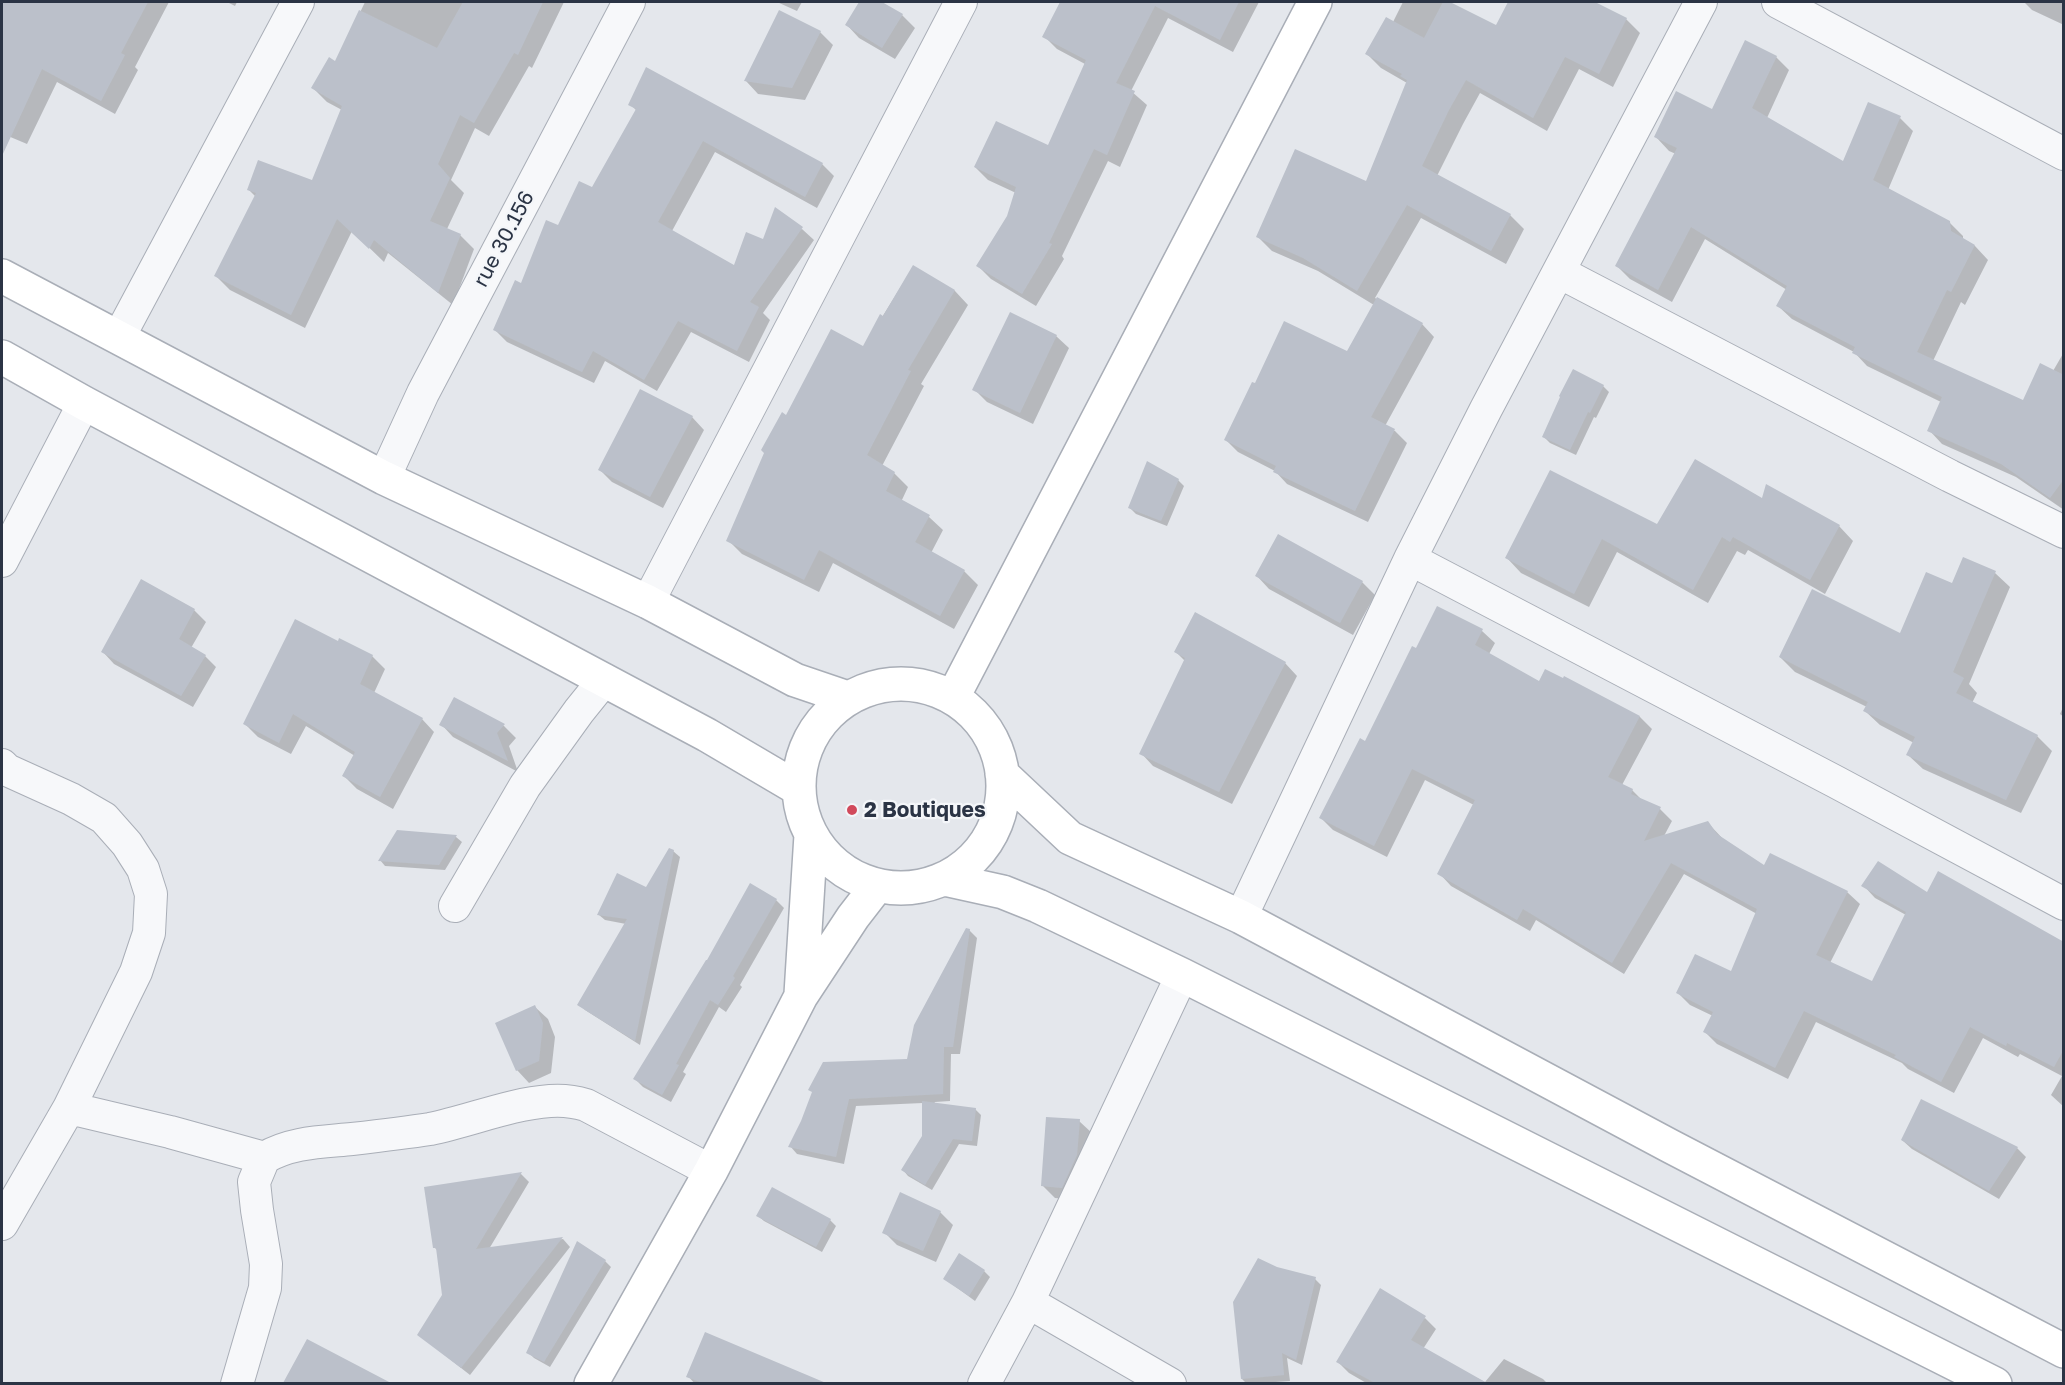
<!DOCTYPE html>
<style>
body{margin:0}
#map{position:relative;width:2065px;height:1385px;overflow:hidden;background:#e4e7ec;font-family:"Golos Text",sans-serif}
canvas{display:block}
.frame{position:absolute;inset:0;border:3px solid #2b3445;pointer-events:none}
</style>
<div id="map">
<canvas width="2065" height="1385"></canvas>
<div class="frame"></div>
</div>
<script>
const ctx = document.querySelector('canvas').getContext('2d');
ctx.lineJoin = 'round';
function paint(path, color) { ctx.fillStyle = color; ctx.fill(path, 'evenodd'); }
function trace(path, color, width, dash) { ctx.strokeStyle = color; ctx.lineWidth = width; ctx.lineCap = dash ? 'butt' : 'round'; ctx.setLineDash(dash || []); ctx.stroke(path); }
function write(font, color, halo, rows, align = 'center') {
  ctx.font = font + ' "Golos Text",sans-serif'; ctx.lineWidth = 4.5; ctx.setLineDash([]); ctx.textBaseline = 'middle'; ctx.strokeStyle = halo; ctx.fillStyle = color; for (const [text, x, y, turn = 0] of rows) {
    ctx.save(); ctx.translate(x, y); ctx.rotate((+turn || 0) * Math.PI / 180); ctx.textAlign = isNaN(turn) ? turn : align; if (halo) ctx.strokeText(text, 0, 0); ctx.fillText(text, 0, 0); ctx.restore();
  }
}
const shadow = new Path2D(`
 M6 2H169L135 67 138 70 115 114 57 82 27 144 8 136 2 149V11Z
 M227 2H237L235 6Z
 M365 2H564L532 68 529 66 489 136 475 128 451 180 464 193 447 229 460 235 474 249 453 305 388 253 384 262 352 231 305 328 230 290 216 276 256 197 249 190 313 182 342 110 327 102 313 88 336 63Z
 M777 2H802L797 11Z
 M861 2H879L902 15 915 28 895 59 859 38 847 25Z
 M1062 2H1259L1233 52 1168 18 1131 91 1147 105 1120 167 1108 161 1062 256 1064 259 1036 306 991 279 978 266 1008 217 1016 193 988 180 975 167 1048 147 1085 64 1057 49 1044 36Z
 M1403 2H1447L1497 27 1510 2H1591L1626 19 1640 33 1613 87 1579 69 1547 131 1480 93 1463 124 1437 176 1510 215 1524 229 1506 264 1421 218 1375 298 1422 324 1434 337 1385 426 1395 431 1407 443 1368 522 1287 484 1275 471 1238 452 1226 440 1348 353 1374 305 1318 271 1272 251 1258 237 1367 183 1407 83 1381 68 1367 54 1393 22Z
 M2024 2H2064V25L2032 10Z
 M820 32 833 45 805 100 758 94 746 81Z
 M1776 57 1789 70 1767 118 1844 163 1900 118 1913 131 1888 190 1949 222 1963 236V240L1975 246 1988 260 1965 305 1961 302 1933 361 2024 402 2053 371 2064 352V510L2016 477 1942 444 1929 430 1941 402 1867 366 1854 352 1792 319 1778 306 1787 290 1705 239 1672 302 1630 279 1617 266 1676 154 1669 151 1656 137 1713 111Z
 M647 69 822 164 834 176 817 208 715 152 672 231 734 267 764 241 802 229 814 240 763 313 770 320 749 362 691 332 657 391 605 361 594 383 507 342 495 330 559 227 592 189 637 111 630 104Z
 M913 267 955 291 968 305 921 384 924 386 882 466 894 473 908 487 901 502 929 517 943 530 931 553 964 571 978 585 954 629 833 563 819 592 742 554 728 540 787 417 863 348Z
 M1056 336 1069 348 1033 424 987 402 974 389Z
 M1574 371 1603 386 1609 392 1596 418 1594 417 1576 455 1550 443 1544 437Z
 M692 417 704 430 663 508 612 482 600 470Z
 M1178 480 1184 486 1167 526 1136 514 1130 508Z
 M1763 500 1839 526 1853 541 1825 594 1748 550 1745 555 1737 551 1708 603 1617 552 1589 607 1521 573 1507 558Z
 M1278 536 1362 582 1375 595 1353 635 1269 589 1257 576Z
 M1995 573 2010 587 1969 684 1977 693 1972 703 2037 736 2052 751 2021 813 1923 769 1908 755 1914 743 1880 725 1865 711 1867 707 1795 672 1780 657 1901 635 1952 585Z
 M1438 608 1482 631 1495 643 1489 654 1540 683 1564 680 1565 678 1640 717 1652 729 1622 785 1632 790 1643 801 1660 809 1672 821 1664 836 1708 823 1724 840 1765 867 1847 892 1860 904 1830 963 1872 983 1906 915 1875 898 1863 885 1928 894 2064 944V1107L2051 1095 2062 1076 2020 1054 2018 1057 1983 1038 1954 1093 1908 1069 1902 1063 1816 1022 1788 1079 1717 1044 1705 1032 1713 1016 1690 1005 1678 993 1731 973 1757 914 1684 874 1624 974 1536 920 1530 931 1451 886 1439 873 1474 805 1425 780 1387 857 1333 830 1321 818 1366 743Z
 M194 610 206 622 191 648 205 656 216 667 193 707 114 664 103 652Z
 M1175 651 1285 663 1297 676 1232 804 1153 766 1141 753 1185 661Z
 M372 656 385 669 374 693 422 719 434 732 393 809 357 789 344 776 355 756 306 726 291 754 258 737 245 724Z
 M455 699 504 726 516 738 509 746 518 772 453 737 441 724Z
 M2064 705V717L2060 714Z
 M398 831 456 837 462 842 445 870 385 866 380 860Z
 M673 851 680 857 640 1045 585 1010 579 1004 626 924 605 920 599 915 647 889Z
 M776 900 784 908 740 985 742 987 726 1012 719 1007 683 1072 686 1074 671 1102 643 1087 635 1079Z
 M969 930 977 938 960 1054H951L950 1101 935 1102 934 1104 975 1109 981 1115 977 1146 959 1144 932 1190 908 1176 903 1170 923 1136V1103L856 1106 844 1164 797 1154 790 1146 802 1122 909 1061Z
 M535 1007 548 1019 555 1037 551 1073 529 1083 517 1070Z
 M1079 1121 1092 1133 1075 1200 1055 1198 1043 1186Z
 M1902 1140 2017 1148 2026 1157 1999 1199 1912 1149Z
 M521 1174 529 1182 489 1249 563 1239 570 1247 470 1375 419 1335 443 1296 438 1251 435 1248 426 1188Z
 M940 1212 953 1225 936 1262 897 1245 884 1232Z
 M758 1216 830 1220 836 1226 822 1252 764 1221Z
 M959 1255 984 1271 990 1277 975 1301 945 1279Z
 M605 1261 611 1267 550 1367 534 1358 528 1352Z
 M1276 1268 1315 1279 1321 1285 1302 1365 1287 1358 1290 1381 1247 1384 1242 1379Z
 M1425 1318 1436 1329 1423 1349 1453 1366 1485 1382 1504 1359 1543 1379 1548 1384H1368L1349 1373 1338 1362Z
 M307 1341 361 1375 357 1384H285Z
 M688 1376H806L813 1384H695Z`);
const building = new Path2D(`
 M2 2H148L121 53 125 55 101 101 42 69 2 156Z
 M463 2H543L518 55 514 53 474 123 460 115 438 164 450 178 430 221 461 234 438 293 374 240 369 249 337 219 291 315 214 276 256 193 247 190 258 160 312 180 342 106 311 88 329 57 335 61 359 10 437 48Z
 M859 2H882L903 14 882 48 845 25Z
 M1060 2H1239L1220 40 1155 6 1116 83 1135 91 1107 155 1094 149 1049 243 1052 244 1022 294 976 266 1007 216 1016 187 974 167 996 121 1048 145 1086 60 1042 37Z
 M1443 2H1450L1496 25 1508 2H1595L1627 18 1599 74 1565 57 1533 118 1466 80 1449 110 1422 166 1511 214 1491 251 1407 205 1357 291 1303 258 1256 237 1295 149 1366 181 1407 80 1400 76 1402 74 1365 54 1386 17 1424 38Z
 M779 10 821 31 792 88 744 81Z
 M1745 40 1777 56 1752 108 1843 161 1868 102 1901 116 1873 180 1950 221 1951 231 1975 245 1951 292 1947 290 1917 352 2023 400 2040 363 2064 375V479L2050 498 2001 464 1927 431 1942 397 1852 353 1855 347 1776 306 1787 286 1691 227 1658 290 1615 266 1677 148 1654 137 1676 91 1712 109Z
 M646 67 823 163 805 197 703 141 658 222 734 265 746 232 763 239 775 207 803 227 750 302 759 307 737 351 678 321 644 380 593 351 582 372 493 330 515 280 521 283 546 220 558 225 579 181 592 187 636 109 628 105Z
 M913 265 955 290 908 370 911 371 867 455 895 472 886 491 930 515 915 542 965 570 940 616 819 550 804 580 726 541 764 453 761 450 782 412 786 415 831 329 863 346 880 314 883 316Z
 M1377 297 1423 323 1371 417 1395 429 1355 511 1273 472 1276 466 1224 440 1252 382 1255 383 1284 321 1347 351Z
 M1010 312 1057 335 1020 413 972 390Z
 M1573 369 1604 385 1590 413 1588 412 1570 450 1542 437 1560 397 1559 396Z
 M640 389 693 416 650 497 598 470Z
 M1695 459 1762 498 1766 484 1840 525 1810 580 1733 537 1730 542 1722 537 1693 590 1602 539 1574 594 1505 558 1550 470 1657 524Z
 M1147 461 1179 479 1161 521 1128 508Z
 M1278 534 1363 581 1340 623 1255 576Z
 M1963 557 1996 571 1953 672 1964 678 1956 693 2038 735 2006 800 1906 755 1915 737 1863 711 1868 702 1779 657 1812 589 1900 633 1926 572 1952 583Z
 M141 579 195 609 179 639 206 655 181 696 101 652Z
 M1437 606 1483 629 1475 645 1539 681 1545 669 1563 678 1564 676 1640 716 1608 777 1633 789 1631 794 1661 807 1644 841 1708 821 1717 834 1764 865 1770 853 1848 891 1816 955 1872 981 1906 912 1861 886 1878 861 1927 892 1938 871 2064 942V1049L2054 1067 2007 1043 2006 1046 1970 1027 1941 1082 1894 1057 1896 1055 1804 1011 1775 1068 1703 1032 1713 1012 1676 993 1695 954 1731 971 1757 909 1671 863 1612 963 1523 909 1517 920 1437 874 1475 800 1412 769 1374 846 1319 818 1360 738 1365 741 1412 646 1416 648Z
 M1195 612 1286 662 1219 792 1139 754 1185 658 1174 652Z
 M295 619 338 641 339 638 373 655 360 684 423 718 380 797 342 776 355 752 293 714 279 743 243 724Z
 M454 697 505 724 497 733 508 761 439 725Z
 M397 830 457 835 439 865 378 861Z
 M669 848 674 850 635 1041 577 1005 627 919 597 915 617 873 646 887Z
 M750 883 777 899 733 976 735 978 718 1005 710 1000 676 1064 679 1065 662 1095 633 1079 706 960H707Z
 M966 928 970 929 953 1047H944L943 1094 849 1099 836 1157 788 1147 801 1121 812 1092 808 1090 823 1062 907 1059 914 1025Z
 M535 1005 543 1023 539 1061 516 1071 495 1023Z
 M1921 1099 2018 1147 1989 1191 1901 1140Z
 M922 1101 976 1108 972 1141 953 1139 925 1185 901 1170 922 1136Z
 M1046 1117 1080 1119 1077 1155 1062 1188 1041 1186Z
 M522 1172 476 1249 563 1237 461 1368 417 1335 442 1295 436 1248H433L424 1187Z
 M772 1187 831 1219 816 1247 756 1216Z
 M900 1192 941 1211 923 1251 882 1233Z
 M577 1241 606 1260 544 1362 526 1353Z
 M959 1253 985 1270 969 1296 943 1279Z
 M1258 1258 1277 1267 1316 1277 1296 1360 1282 1353 1284 1375 1241 1379 1233 1302Z
 M1380 1288 1426 1316 1411 1340 1487 1383H1375L1336 1362Z
 M705 1332 826 1383H703L686 1377Z
 M307 1339 391 1383H283Z`);
const street = new Path2D(`
 M1778 2 2064 154
 M1559 272 1950 476 2064 532
 M119 337 298 2
 M384 478 423 393 629 2
 M1410 559 1836 782 2064 904
 M2 561 84 403
 M648 602 961 2
 M2 765 7 770 71 799 104 818 127 844 143 869 151 894 149 933 136 972 69 1108 2 1224
 M455 906 525 786 579 711 604 680
 M1241 917 1410 559 1486 409 1701 2
 M69 1108 170 1132 264 1158C291 1142 321 1142 352 1139 378 1136 404 1133 430 1129 470 1121 509 1104 550 1101 563 1100 573 1101 586 1105L711 1171
 M1028 1302 1170 1384
 M237 1384 265 1288 266 1264 257 1210 254 1182 264 1158
 M984 1384 1028 1302 1182 975`);
const secondary = new Path2D(`
 M2 276 384 478 648 602 795 680 848 698
 M2 357 84 403 707 735 797 788
 M799 786a102 102 0 1 1 204 0a102 102 0 1 1-204 0Z
 M953 697 1315 2
 M1002 774 1070 838 1241 917 1670 1146 2064 1351
 M944 879 1003 892 1038 906 1182 975 1995 1384
 M801 994 811 835
 M591 1384 711 1171 801 996 853 917 877 886`);
const markers = [
 [852,810,6,"#d1495b"]
];
const streetNames = [
 ["rue 30.156",504,239,-62]
];
const poiNames = [
 ["2 Boutiques",864,810]
];
paint(shadow, '#0003');
paint(building, '#bbc0ca');
trace(street, '#a9aeb7', 34);
trace(secondary, '#a9aeb7', 36);
trace(street, '#f7f8fa', 32);
trace(secondary, '#fff', 33);
for (const [x, y, r, color] of markers) { const dot = new Path2D(); dot.arc(x, y, r, 0, 2 * Math.PI); ctx.fillStyle = color; ctx.fill(dot); trace(dot, '#f4f6f9', 2); }
write('21px', '#2b3445', '#f4f6f9', streetNames);
write('bold 21px', '#2b3445', '#f4f6f9', poiNames, 'left');
</script>
